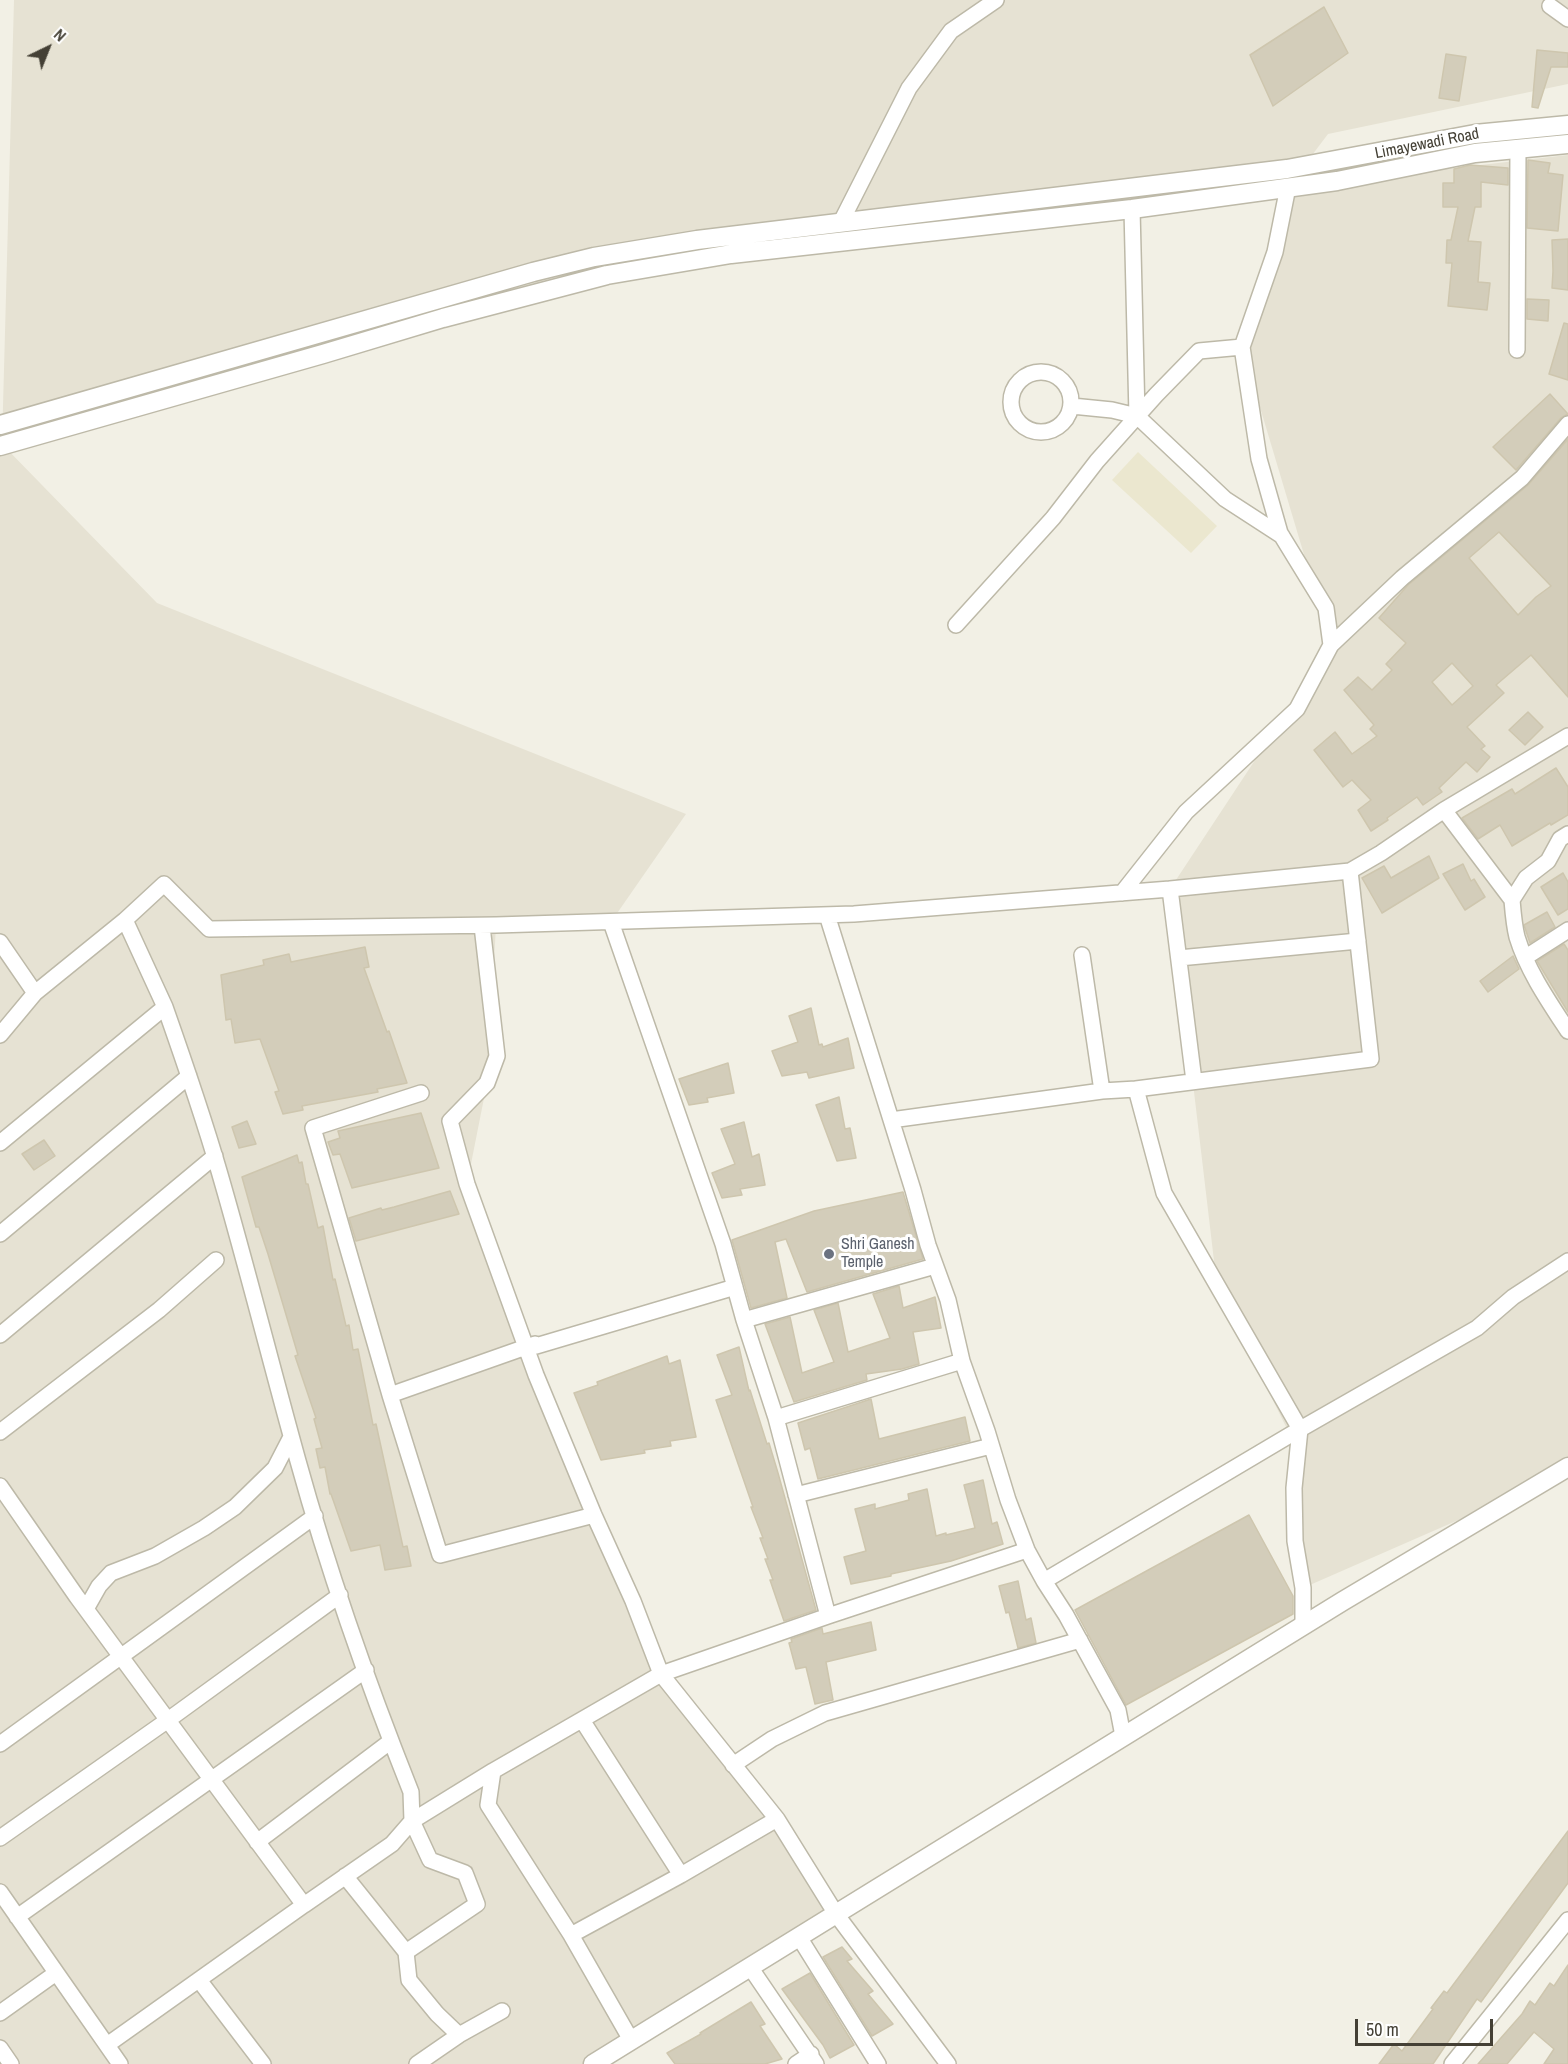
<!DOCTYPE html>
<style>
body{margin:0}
#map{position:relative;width:1568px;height:2064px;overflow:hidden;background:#f2f0e5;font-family:"Archivo Narrow",sans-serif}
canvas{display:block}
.north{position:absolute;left:18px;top:18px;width:60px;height:60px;-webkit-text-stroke:4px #fff;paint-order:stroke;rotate:43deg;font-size:16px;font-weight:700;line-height:24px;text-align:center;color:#444035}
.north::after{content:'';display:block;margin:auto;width:21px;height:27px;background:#444035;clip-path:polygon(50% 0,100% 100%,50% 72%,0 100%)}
.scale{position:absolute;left:1355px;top:2019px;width:138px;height:27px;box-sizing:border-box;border:3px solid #444035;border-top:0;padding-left:8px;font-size:18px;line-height:21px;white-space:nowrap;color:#444035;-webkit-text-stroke:4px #fff;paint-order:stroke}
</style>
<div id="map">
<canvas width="1568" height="2064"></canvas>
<div class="north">N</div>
<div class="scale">50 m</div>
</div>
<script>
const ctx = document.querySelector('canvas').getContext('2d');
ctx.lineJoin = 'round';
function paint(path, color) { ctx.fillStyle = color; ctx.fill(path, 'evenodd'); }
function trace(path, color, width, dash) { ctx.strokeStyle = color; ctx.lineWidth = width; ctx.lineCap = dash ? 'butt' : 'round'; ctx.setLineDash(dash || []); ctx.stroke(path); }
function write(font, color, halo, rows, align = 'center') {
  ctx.font = font + ' "Archivo Narrow",sans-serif'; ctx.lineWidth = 6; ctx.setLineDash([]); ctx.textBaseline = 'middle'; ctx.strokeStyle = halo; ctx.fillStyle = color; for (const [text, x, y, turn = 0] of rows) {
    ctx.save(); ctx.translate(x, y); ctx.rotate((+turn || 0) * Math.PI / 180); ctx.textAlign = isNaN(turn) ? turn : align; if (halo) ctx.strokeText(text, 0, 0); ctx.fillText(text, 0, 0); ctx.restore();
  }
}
const residential = new Path2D(`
 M14 0H1568V84L1328 134 1288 187 1568 155V1467L1536 1486 1303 1588 1290 1435 1217 1286 1170 889 1331 645 1242 347 1287 188 936 215 354 334 2 444 157 603 686 814 611 922 496 926 487 1083 467 1184 650 1647 836 1914 608 2064H0V443H2Z`);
const education = new Path2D(`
 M1138 452 1217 526 1191 553 1112 480Z`);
const building = new Path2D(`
 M1324 7 1348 53 1273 106 1250 55Z
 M1537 50 1568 53V67H1551L1538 108 1532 107Z
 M1446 54 1466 57 1459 101 1439 98Z
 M1528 160 1550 163 1548 173 1563 175 1558 231 1527 228Z
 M1470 165 1508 168V185L1481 182V207H1475L1468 241 1481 242 1478 282 1490 283 1487 310 1448 306 1452 263H1446L1447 240H1451L1458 207H1443V183H1454V169Z
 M1568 239V290L1552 288 1553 271 1552 240Z
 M1527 299 1549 300 1548 321 1527 319Z
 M1564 323 1568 324V380L1549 374Z
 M1550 394 1568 414 1561 418 1516 470 1493 447Z
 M1568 439V697L1531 655 1496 685 1504 693 1467 727 1485 746 1481 749 1490 757 1477 772 1466 762 1439 788 1442 792 1423 805 1417 797 1387 818 1388 820 1371 831 1358 810 1371 800 1352 780 1343 787 1314 750 1335 732 1352 754 1377 736 1370 729 1374 725 1344 690 1358 677 1372 690 1392 670 1386 664 1406 643 1379 618 1408 585 1528 485ZM1499 532 1551 586 1536 597 1518 615 1469 558ZM1452 663 1473 686 1452 705 1432 682Z
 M1528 712 1543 727 1525 745 1509 730Z
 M1556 768 1568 787V815L1551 825 1550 823 1512 846 1500 825 1478 839 1462 818 1512 789 1515 794Z
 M1429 856 1439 878 1382 913 1362 878 1384 866 1391 878Z
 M1463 864 1471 881 1474 879 1485 897 1465 910 1443 874Z
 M1563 873 1568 882V909L1558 915 1541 887Z
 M1547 912 1555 927 1530 943 1524 925Z
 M1564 944 1568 950V1012L1537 961Z
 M365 947 369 967 364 968 387 1032 389 1031 407 1083 377 1089 378 1092 302 1106 303 1110 283 1114 275 1092 279 1091 260 1039 235 1043 231 1019 226 1020 221 975 264 965 263 960 289 954 291 962Z
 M1513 956 1519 969 1488 992 1480 981Z
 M811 1008 819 1045 822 1044 823 1047 848 1038 854 1068 809 1078 807 1072 782 1076 772 1051 798 1042 789 1016Z
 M728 1063 734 1093 707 1098 708 1102 689 1105 679 1079Z
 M839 1097 845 1129 850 1128 856 1158 837 1161 816 1105Z
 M421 1113 439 1168 352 1188 340 1154 333 1155 328 1142 340 1138 338 1131Z
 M247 1121 256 1144 239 1148 232 1127Z
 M744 1122 752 1157 759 1154 765 1185 740 1189 742 1195 722 1198 712 1173 735 1164 721 1129Z
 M44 1140 55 1156 34 1170 22 1154Z
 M297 1155 299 1163 302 1162 306 1184H308L318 1228 323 1226 333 1280 335 1279 346 1326 349 1325 353 1350 358 1349 373 1425 376 1424 403 1547 407 1546 411 1566 385 1570 380 1545 351 1551 331 1494H330L325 1467 320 1468 316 1449 322 1448 314 1419 316 1418 295 1356 298 1355 268 1254 259 1227H256L242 1177Z
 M450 1191 459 1214 356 1241 349 1218 381 1208 382 1210 394 1207Z
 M903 1192 923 1259 807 1292 786 1239 775 1242 787 1298 751 1308 732 1240 814 1211Z
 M899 1286 903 1308 935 1297 941 1328 913 1332 919 1364 902 1369 866 1374 867 1380 794 1402 765 1324 790 1317 802 1373 834 1362 814 1310 838 1303 848 1352 890 1338 873 1294Z
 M739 1347 749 1391 750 1390 767 1444 769 1443 778 1473 816 1610 784 1621 770 1580H773L765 1559H768L760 1538H763L751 1507H753L716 1400 732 1395 717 1355Z
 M667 1356 669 1364 680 1360 696 1437 670 1441 671 1446 644 1450 645 1453 601 1460 574 1393 598 1385 597 1382Z
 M871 1399 879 1439 965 1417 970 1441 818 1479 810 1448 805 1450 798 1423Z
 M983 1480 992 1524 997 1522 1003 1544 951 1561 891 1574V1576L851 1584 844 1557 866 1551 855 1509 875 1504V1509L909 1500 908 1494 927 1489 936 1536 946 1533V1535L975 1528 964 1485Z
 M1249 1515 1293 1596V1614L1126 1705 1075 1610Z
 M1018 1581 1026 1620 1031 1618 1036 1643 1018 1648 1009 1612 1006 1613 999 1586Z
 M871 1622 876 1650 826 1662 833 1700 815 1704 806 1667 796 1669 789 1643 792 1642 791 1639 822 1628 823 1634Z
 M1568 1831V1883L1481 2002 1477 1999 1433 2064H1379L1394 2044 1402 2051 1433 2009 1431 2008 1444 1991 1447 1993Z
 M842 1947 852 1959 847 1961 873 1991 868 1994 893 2024 872 2036 823 1957Z
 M1568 1965V2064H1544L1554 2049 1534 2032 1507 2064H1478L1522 2014 1530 2001 1535 2005 1550 1983 1554 1986Z
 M810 1973 854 2045 830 2058 823 2045 782 1989Z
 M751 2002 765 2024 760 2026 782 2059 765 2064H675L667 2053 701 2034 700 2033Z`);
const minor = new Path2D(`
 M1550 6 1568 19
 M1132 209 1137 416
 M841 222 909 88 951 31 996 0
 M1517 350 1518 148
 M1011 402a30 30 0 1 1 60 0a30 30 0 1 1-60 0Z
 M1072 406 1112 410 1137 416 1225 499 1282 536
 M956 625 1053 518 1097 461 1156 395 1199 351 1242 347
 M1331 645 1402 578 1522 478 1568 424
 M1444 810 1512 900
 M1568 834 1560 839 1548 861 1526 878 1512 900C1513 912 1514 925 1517 937 1527 970 1549 1002 1568 1031
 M1170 889 1194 1081
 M1122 893 1186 812 1297 709 1331 645 1326 608 1280 533 1259 459 1242 347 1275 252 1288 187
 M827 915 913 1190 928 1245 948 1300 962 1361 987 1431 1008 1500 1027 1550 1044 1581
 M611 922 723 1244 744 1320
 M482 926 497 1056 487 1083 450 1121 467 1184 536 1375 594 1515 633 1601 661 1674 777 1819 836 1914 948 2064
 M0 942 35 993
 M1082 955 1102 1091
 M1526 957 1568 930
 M1179 958 1358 941
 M165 1007C184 1061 203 1116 219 1171 247 1267 271 1364 298 1461 329 1573 368 1684 411 1792L412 1821 392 1844 304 1905
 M0 1035 35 993 125 920
 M421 1093 313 1128 390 1395 440 1555 594 1515
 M891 1120 1102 1091 1136 1089
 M0 1143 165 1007 125 920 164 884 209 929 496 925 854 914 1170 889 1350 871 1381 853 1444 810 1568 736
 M0 1234 189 1076
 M0 1335 215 1156
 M390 1395 526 1347 535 1344 536 1346 735 1287
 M776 1418 962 1361
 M0 1432 159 1310 216 1260
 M0 1486 77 1597 304 1905 107 2045
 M796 1495 991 1446
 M86 1609 99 1586 111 1573 155 1556 204 1528 235 1507 275 1468 291 1437
 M828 1616 776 1418 744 1320 935 1266
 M1303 1625V1588L1295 1541 1294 1488 1300 1429 1164 1193 1136 1089 1371 1059 1350 871
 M1123 1736 1118 1710 1066 1615 1044 1581 1290 1435 1477 1328 1513 1297 1568 1261
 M0 1744 315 1516
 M733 1765 772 1739 825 1713 1080 1640
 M493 1771 412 1821 430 1860 465 1873 477 1904 406 1952 409 1980 437 2014 459 2035 502 2011
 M0 1838 168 1720 340 1595
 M257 1842 391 1741
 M681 1875 777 1819
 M345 1876 406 1952
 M0 1892 120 2064
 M17 1917 366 1670
 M571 1935 681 1875 582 1720
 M799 1937 878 2064
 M750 1967 816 2064
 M199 1980 263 2064
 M0 2013 56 1973
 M631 2040 571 1935 488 1805 493 1771 661 1674 828 1616 1027 1550
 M0 2048 11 2064
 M417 2064 459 2035
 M796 2064 811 2054
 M1452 2064 1568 1920`);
const tertiary = new Path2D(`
 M0 425 533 272 594 257 697 240 1287 169 1475 134 1568 125
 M0 446 323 354 443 318 607 275 731 254 1132 209 1337 181 1475 153 1568 144
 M593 2064 1343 1601 1568 1467`);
const markers = [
 [829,1254,6,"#6b7280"]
];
const streetNames = [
 ["Limayewadi Road",1427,144,-11]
];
const worshipNames = [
 ["Shri Ganesh",841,1245],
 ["Temple",841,1263]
];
paint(residential, '#e6e2d3');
paint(education, '#ebe7cf');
paint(building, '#d3cdba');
trace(building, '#cec6ae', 1.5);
trace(minor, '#bdb9a8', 18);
trace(tertiary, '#bdb9a8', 21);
trace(minor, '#fff', 15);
trace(tertiary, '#fff', 18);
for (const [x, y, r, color] of markers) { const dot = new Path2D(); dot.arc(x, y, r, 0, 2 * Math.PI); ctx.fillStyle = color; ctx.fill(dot); trace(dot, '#fff', 2); }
write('16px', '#444035', '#fff', streetNames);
write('16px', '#5b616d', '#fff', worshipNames, 'left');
</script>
